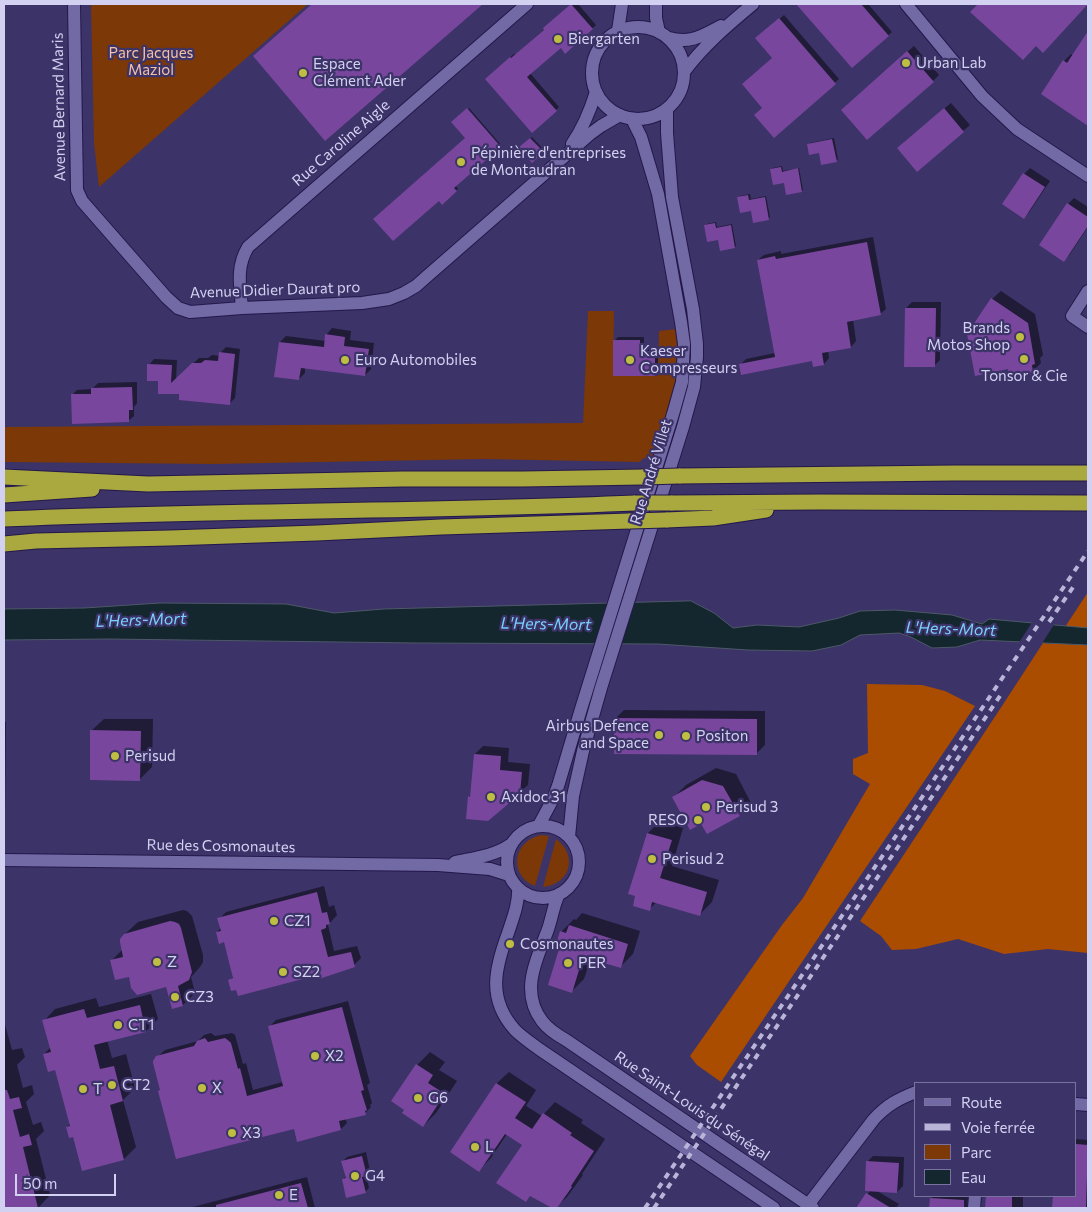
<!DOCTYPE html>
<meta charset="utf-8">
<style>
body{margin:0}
#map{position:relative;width:1092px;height:1212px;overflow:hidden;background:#3c3368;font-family:Commissioner,sans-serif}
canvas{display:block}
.frame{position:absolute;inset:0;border:5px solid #d3d1f1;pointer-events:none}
.legend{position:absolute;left:914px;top:1082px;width:162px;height:115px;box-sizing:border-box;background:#3c3368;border:1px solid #78729f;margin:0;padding:6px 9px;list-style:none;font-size:15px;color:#d3d1f1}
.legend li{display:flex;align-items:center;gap:10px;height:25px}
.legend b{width:25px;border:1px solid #78729f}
.scale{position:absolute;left:15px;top:1174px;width:101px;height:22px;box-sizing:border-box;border:2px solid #d3d1f1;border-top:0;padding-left:6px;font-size:15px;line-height:18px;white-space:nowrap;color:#d3d1f1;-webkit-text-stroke:4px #3c3368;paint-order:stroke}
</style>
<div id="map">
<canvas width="1092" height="1212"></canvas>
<div class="frame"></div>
<ul class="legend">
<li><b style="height:6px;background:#726aa5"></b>Route</li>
<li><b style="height:6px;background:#b9b5d9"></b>Voie ferrée</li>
<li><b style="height:14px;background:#7c3806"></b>Parc</li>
<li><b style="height:14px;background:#14262e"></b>Eau</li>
</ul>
<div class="scale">50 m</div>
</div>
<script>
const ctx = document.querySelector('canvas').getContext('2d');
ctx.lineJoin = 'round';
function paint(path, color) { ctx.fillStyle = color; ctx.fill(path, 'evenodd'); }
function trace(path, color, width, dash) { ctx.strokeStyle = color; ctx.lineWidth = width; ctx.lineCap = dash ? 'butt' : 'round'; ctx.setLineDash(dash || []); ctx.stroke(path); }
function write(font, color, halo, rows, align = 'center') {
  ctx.font = font + ' Commissioner,sans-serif'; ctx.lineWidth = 4.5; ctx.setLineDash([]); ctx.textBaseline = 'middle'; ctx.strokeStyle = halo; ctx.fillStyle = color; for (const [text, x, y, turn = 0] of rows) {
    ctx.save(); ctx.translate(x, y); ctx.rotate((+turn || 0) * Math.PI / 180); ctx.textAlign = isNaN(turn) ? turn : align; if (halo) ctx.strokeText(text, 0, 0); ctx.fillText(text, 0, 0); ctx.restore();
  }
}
const green = new Path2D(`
 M91 4H308L99 187 94 143Z
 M588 311H614L613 376H658L659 331 677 329 678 369 676 387 659 445 655 446 653 456 642 459 640 462 484 459 213 464 4 462V427L583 423Z
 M541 835 549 836 535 886C508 875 513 841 541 835Z
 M556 839C578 855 571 884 543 887Z`);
const forest = new Path2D(`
 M1088 592V628L1065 627Z
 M1043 643 1088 645V953L1048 949 1004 954 958 939 916 949 892 950 881 936 860 921 1000 709Z
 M867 684 922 685 945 691 975 706 721 1082 697 1065 690 1056 782 925 803 898 870 784 853 774V759L868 753Z`);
const water = new Path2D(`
 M691 601 714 613 733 628 757 625 799 627 839 618 860 611 895 610 952 615 982 624 989 619 1088 628V645L980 640 957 647 932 648 911 637 899 633 860 635 841 645 812 651 748 650 658 644 416 643 109 639 4 640V609L84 608 160 603 286 604 334 613 384 609Z`);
const pier = new Path2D(`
 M1033 621 1055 623 1041 645 1018 644Z`);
const shadow = new Path2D(`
 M313 4H481L356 113 260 50Z
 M573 4H578L596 25 566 52 561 46 530 73 559 107 556 110 490 75 514 54 516 55Z
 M798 4H868L892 32 852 67Z
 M979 4H1087L1049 45H1036L972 12Z
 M784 15 839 79 774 136 763 108 774 58 761 35Z
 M1088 33V124L1043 93 1064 61 1071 54 1073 56Z
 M914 46 939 75 933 81 848 104Z
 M951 103 970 125 917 170 904 142Z
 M469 108 501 145 455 185 458 189 442 203 439 199 467 138 453 122Z
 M532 137 544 150 532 161 520 148Z
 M834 138 838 159 836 161 808 145 810 143Z
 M782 166 783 171 799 168 803 190 802 191 785 182 771 169 773 168Z
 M1030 168 1050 181 1030 211 1024 218 1003 204 1024 174Z
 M750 194 751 199 766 196 770 217 768 219 752 209 738 197 740 196Z
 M1074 198 1088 207V227L1070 254 1064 260 1068 204Z
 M716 222 717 227 732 224 736 246 735 247 719 238 705 225 707 224Z
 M873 237 886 309 880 314 853 319 856 341 851 347 828 351 829 358 824 364 813 359 740 365 746 359 775 353 758 260 764 255 781 251V254Z
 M1001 291 1035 314 1043 355 1040 358 1041 363 1033 371 992 299Z
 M912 302H941L940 360 934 366 906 308Z
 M332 328 351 331 350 340 374 343 371 369 365 375 305 367V373L299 379 280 342 286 336 326 341V335Z
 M618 337H644V347H658V371L654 375 614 341Z
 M226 347 240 349 235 398 229 404 181 393 159 380 149 365 154 359 177 360 176 380 199 358H208L212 355 220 356V353Z
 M137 382V403L134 407V416L128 421 72 395 77 390 92 389 98 383Z
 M624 710 765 711V745L757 753 616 718Z
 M104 719H153L152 767 139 780 91 731Z
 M4 722H6L5 813 4 814Z
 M483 746 509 748 508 762 530 764 528 785 519 793 487 820 469 797 471 794 475 754Z
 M716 768 736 774 751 803 739 815 701 822 674 797 686 785Z
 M660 821 683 828 672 866 719 880 712 902 699 915 657 902 649 909 648 833Z
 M324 886 329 907 334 905 337 915 328 925 334 951 357 946 361 958 354 965 318 974 237 988 230 980 234 976 224 941 217 932 221 928 219 919 226 912Z
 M183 910 187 911 192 916 203 955V962L200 967 191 977 195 993 183 1005 173 1007 167 986 129 975 111 961 123 949 125 934 138 922Z
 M582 913 640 931 633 954 620 967 591 958 584 979 572 991 560 948 561 932 574 919 576 920Z
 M151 994 158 1019 146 1031 107 1040 112 1058 126 1054 135 1088 123 1100 136 1147 124 1159 83 1170 74 1136 67 1127 71 1123 56 1068 44 1054 51 1047 44 1021 55 1009 96 998 99 1007Z
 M348 1001 370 1083 367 1085 372 1103 370 1105 371 1107 365 1113 345 1118 347 1123 341 1129 295 1127 161 1089 155 1059 165 1050 198 1041 204 1035 211 1033 215 1036 232 1033 235 1035 243 1064 246 1063 253 1090 283 1082 269 1027 276 1020Z
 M4 1021 12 1050 22 1048 25 1057 17 1065 23 1088 32 1085 34 1094 26 1102 33 1125 41 1122 44 1131 36 1139 50 1195 38 1208H4Z
 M430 1052 445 1062 439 1070 457 1081 436 1113 423 1126 406 1110 393 1101 417 1065Z
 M509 1072 536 1090 526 1106 542 1116 555 1102 583 1120 581 1123 605 1139 582 1174 583 1175 567 1197 555 1208 531 1195 526 1201 523 1144 507 1134 491 1158 479 1170 452 1152 497 1083Z
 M1076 1139 1088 1140V1207L1053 1208 1054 1196H1076Z
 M366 1152 370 1171 366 1175 369 1188 365 1192 343 1179 347 1176 343 1161 347 1157Z
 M873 1156 904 1157 903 1186 897 1192 877 1191 899 1204 896 1208H857L870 1191 867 1162Z
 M307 1177 315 1208H188H189Z
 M933 1196H968L967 1208H930L931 1198Z
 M987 1196H1023V1208H986Z`);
const building = new Path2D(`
 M312 4H483L325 141 253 56Z
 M571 4 593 29 565 54 561 48 527 77 557 111 532 133 485 79 510 57 511 58 544 30 543 28Z
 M796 4H861L889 36 852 68Z
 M978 4H1088L1043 53 1036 46 1023 60 970 12Z
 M779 18 836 84 774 138 754 115 762 108 742 84 772 58 755 38Z
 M1088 31V126L1041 94 1063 60 1067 63Z
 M907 51 934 82 867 140 841 110Z
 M467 108 501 147 454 188 457 191 442 205 439 201 393 241 373 219 465 138 451 122Z
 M944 108 964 132 917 172 897 148Z
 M530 138 544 152 532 163 518 148Z
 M832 139 837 162 821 165 819 153 809 155 807 144Z
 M781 167 782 172 798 168 802 192 786 195 784 183 773 185 770 169Z
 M1023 173 1045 187 1024 219 1002 204Z
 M748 195 749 200 765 197 769 220 753 223 751 211 740 213 737 197Z
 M1067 203 1088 217V226L1064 262 1039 245Z
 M715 223 716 228 731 225 735 248 720 251 718 240 707 242 704 225Z
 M867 242 881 315 847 322 851 348 822 353 824 365 813 367 812 361 741 375 739 364 775 357 757 260 775 256 776 259Z
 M991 298 1028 323 1035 364 1032 365 1033 372 1009 377 1008 369 975 376 967 334Z
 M905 308H936L935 367H904Z
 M325 334 345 337 344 346 369 349 365 376 301 368 299 380 274 377 279 342 324 347Z
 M613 340H640V351H655V376H613Z
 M219 352 235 354 230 405 179 400V394H158V381H147V364L172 365 171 383 192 363H201L205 360 218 361Z
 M132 387 133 410H129V422L72 424 71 394H91V388Z
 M614 718 757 719V755L614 754Z
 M90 730 141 731 140 781 90 780Z
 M474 754 501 756 500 770 522 772 520 794 488 821 466 819 468 796 470 797Z
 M702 780 723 786 740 816 707 834 701 824 690 830 672 797Z
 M647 833 672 840 660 878 707 892 700 916 652 902 650 911 633 906 635 896 628 894Z
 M317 892 322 913 327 912 330 924 326 925V928L321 930 328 957 351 952 355 967 319 979 318 975 238 996 236 990 231 991 228 980 233 978 224 942 219 944 216 932 221 931 217 918Z
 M170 921 175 922 179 924 181 928 192 972 189 980 178 986 183 1006 172 1009 166 987 137 995 131 988 129 977 115 980 110 960 123 957 120 942V939L124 934Z
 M569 925 628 944 621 968 583 957 572 993 548 985 559 949 555 948 560 931 566 933Z
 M140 1005 146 1032 94 1045 100 1069 114 1066 123 1101 110 1105 124 1160 82 1171 73 1137 69 1138 66 1127 70 1126 55 1070 48 1072 43 1054 51 1052 42 1020 84 1009 87 1018Z
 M342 1007 364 1090 361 1091 367 1110 365 1111 366 1115 339 1121 341 1130 297 1142 294 1129 176 1159 158 1091 160 1090 153 1063V1061L156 1056 194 1046 197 1041 205 1038 208 1042 225 1038 229 1041 231 1043 238 1069 240 1068 247 1096 283 1086 268 1026Z
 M416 1064 433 1075 428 1083 445 1094 423 1127 402 1113 404 1110 391 1101Z
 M496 1083 526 1102 515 1118 532 1129 543 1113 572 1133 570 1135 594 1151 571 1186 572 1187 557 1208H552L530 1196 526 1202 496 1183 522 1145 505 1134 479 1172 450 1152Z
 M4 1090H7L10 1099 19 1097 22 1108 13 1110 20 1137 29 1134 32 1145 23 1147 38 1208H4Z
 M1076 1144 1088 1145 1086 1208H1052L1053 1196H1076Z
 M362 1156 367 1176 362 1177 366 1193 346 1198 342 1179 346 1178 341 1161Z
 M866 1161 899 1163 897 1193 865 1191Z
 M301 1183 308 1208H216V1205Z
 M866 1193 891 1208H856Z
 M986 1196H1012V1208H985Z
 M930 1198 964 1200V1208H929Z`);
const street = new Path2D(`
 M74 4 77 190 82 201 166 297 178 308 190 312 242 308 362 303 389 299 404 293 416 286 425 278 590 134 601 126 620 115
 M656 4V18L659 32
 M906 4 982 96 1017 129 1088 176
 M618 31 622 4
 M572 144C583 128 590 111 596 92
 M1088 291 1072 316 1088 327
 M242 308C240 285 236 267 248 247L527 4
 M1076 1104 1088 1105
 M808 1205 874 1119C887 1105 898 1099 916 1092
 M974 1208 975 1196`);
const secondary = new Path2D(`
 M592 73a46 46 0 1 1 92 0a46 46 0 1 1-92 0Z
 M669 38C690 44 702 36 721 26
 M684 72C703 46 729 24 753 4
 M539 825 553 799 558 786 581 709 673 414 682 382 683 364 684 344 681 322 658 194 641 137 632 119
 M507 862a36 36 0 1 1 72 0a36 36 0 1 1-72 0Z
 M569 837 573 796 583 751 601 688 683 427 694 387 697 357V344L693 309 672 197 667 133V109
 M4 860 438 865 490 869 509 875
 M455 862C474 858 494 856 510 845
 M518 888C519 903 513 918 508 933 495 968 487 999 515 1030 522 1037 531 1043 539 1049L774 1208
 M559 894C553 906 552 919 547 932 536 960 520 992 542 1021 548 1029 557 1035 566 1040L813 1208`);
const highway = new Path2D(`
 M679 476 955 473H1088
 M4 477 148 484 403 479H523L643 477
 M4 495 92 489
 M671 503 820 502 1088 503
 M4 519C214 510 425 512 635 503
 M666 520 713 518 766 510
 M4 544 36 541 170 538 317 533 441 527 630 521`);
const rail = new Path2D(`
 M1049 622 1076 583
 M645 1208 1088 551
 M654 1208 1002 693`);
const highwayBridge = new Path2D(`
 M643 477 679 476
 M635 503H671
 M630 521 666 520`);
const markers = [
 [558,39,5,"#bfbe42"],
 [906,63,5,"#bfbe42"],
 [303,73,5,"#bfbe42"],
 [461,162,5,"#bfbe42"],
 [1020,337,5,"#bfbe42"],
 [1024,359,5,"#bfbe42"],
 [345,360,5,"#bfbe42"],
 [630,360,5,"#bfbe42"],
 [659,735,5,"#bfbe42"],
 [686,736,5,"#bfbe42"],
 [115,756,5,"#bfbe42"],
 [491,797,5,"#bfbe42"],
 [706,807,5,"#bfbe42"],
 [698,820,5,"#bfbe42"],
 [652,859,5,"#bfbe42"],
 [274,921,5,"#bfbe42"],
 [510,944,5,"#bfbe42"],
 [157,962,5,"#bfbe42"],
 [568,963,5,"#bfbe42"],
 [283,972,5,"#bfbe42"],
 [175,997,5,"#bfbe42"],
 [118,1025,5,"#bfbe42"],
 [315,1056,5,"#bfbe42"],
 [112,1085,5,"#bfbe42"],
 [202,1088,5,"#bfbe42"],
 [83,1089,5,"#bfbe42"],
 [418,1098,5,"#bfbe42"],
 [232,1133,5,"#bfbe42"],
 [475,1147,5,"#bfbe42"],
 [355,1176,5,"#bfbe42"],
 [279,1195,5,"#bfbe42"]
];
const poiNames = [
 ["Biergarten",568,39],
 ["Urban Lab",916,63],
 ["Espace",313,64],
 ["Clément Ader",313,81],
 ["Pépinière d'entreprises",471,153],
 ["de Montaudran",471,170],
 ["Brands",1010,328,"right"],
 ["Motos Shop",1010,345,"right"],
 ["Kaeser",640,351],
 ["Compresseurs",640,368],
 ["Euro Automobiles",355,360],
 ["Tonsor & Cie",1024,376,"center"],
 ["Airbus Defence",649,726,"right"],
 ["and Space",649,743,"right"],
 ["Positon",696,736],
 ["Perisud",125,756],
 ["Axidoc 31",501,797],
 ["Perisud 3",716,807],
 ["RESO",688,820,"right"],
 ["Perisud 2",662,859],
 ["CZ1",284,921],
 ["Cosmonautes",520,944],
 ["Z",167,962],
 ["PER",578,963],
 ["SZ2",293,972],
 ["CZ3",185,997],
 ["CT1",128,1025],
 ["X2",325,1056],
 ["CT2",122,1085],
 ["X",212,1088],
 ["T",93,1089],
 ["G6",428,1098],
 ["X3",242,1133],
 ["L",485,1147],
 ["G4",365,1176],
 ["E",289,1195]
];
const parkNames = [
 ["Parc Jacques",151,53],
 ["Maziol",151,70]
];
const streetNames = [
 ["Avenue Bernard Maris",59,107,-91],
 ["Rue Caroline Aigle",341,143,-41],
 ["Avenue Didier Daurat pro",275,290,-2],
 ["Rue André Villet",651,472,-73],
 ["Rue des Cosmonautes",221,846,1],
 ["Rue Saint-Louis du Sénégal",692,1106,34]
];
const waterNames = [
 ["L'Hers-Mort",141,620,-2],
 ["L'Hers-Mort",546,624,1],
 ["L'Hers-Mort",951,629,2]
];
paint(green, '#7c3806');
paint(forest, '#ab4d00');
paint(water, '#14262e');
trace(water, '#4d5968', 1);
paint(pier, '#3c3368');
paint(shadow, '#0007');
paint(building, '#79469d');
trace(street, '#24184b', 14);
trace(secondary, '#24184b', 14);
trace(highway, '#24184b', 17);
trace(street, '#726aa5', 12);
trace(secondary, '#726aa5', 12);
trace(highway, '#a9a93f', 15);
trace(rail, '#b9b5d9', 4, [6, 6]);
trace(highwayBridge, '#24184b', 17, []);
trace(highwayBridge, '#a9a93f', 15);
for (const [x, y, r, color] of markers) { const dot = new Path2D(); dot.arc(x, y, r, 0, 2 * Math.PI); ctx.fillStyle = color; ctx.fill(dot); trace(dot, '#3c3368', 2); }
write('15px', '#d3d1f1', '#3c3368', poiNames, 'left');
write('15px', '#f3c0a5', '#3c3368', parkNames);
write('15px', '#d3d1f1', '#3c3368', streetNames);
write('italic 16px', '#77d1fa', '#3c3368', waterNames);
</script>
